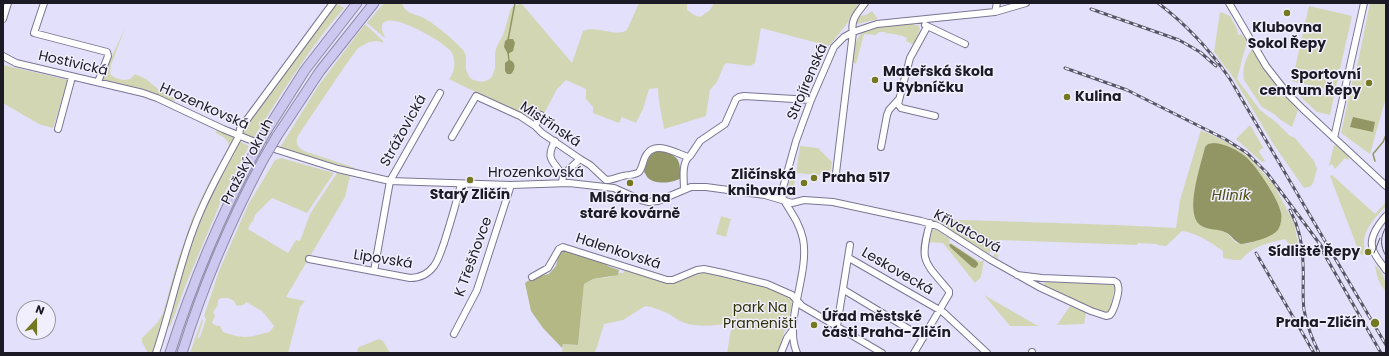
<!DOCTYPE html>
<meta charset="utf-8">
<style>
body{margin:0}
#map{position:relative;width:1389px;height:356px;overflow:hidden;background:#e3e0fb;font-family:Poppins,sans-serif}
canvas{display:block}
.frame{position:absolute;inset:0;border:4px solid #1b1a25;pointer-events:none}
.north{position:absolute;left:16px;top:300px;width:40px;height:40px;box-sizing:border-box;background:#f1effd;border:1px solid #9b9aa7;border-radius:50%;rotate:21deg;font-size:11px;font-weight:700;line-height:16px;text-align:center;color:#1b1a25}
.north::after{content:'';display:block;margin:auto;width:14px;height:18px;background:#747820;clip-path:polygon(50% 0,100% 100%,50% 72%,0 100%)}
</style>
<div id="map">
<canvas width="1389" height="356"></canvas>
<div class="frame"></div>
<div class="north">N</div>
</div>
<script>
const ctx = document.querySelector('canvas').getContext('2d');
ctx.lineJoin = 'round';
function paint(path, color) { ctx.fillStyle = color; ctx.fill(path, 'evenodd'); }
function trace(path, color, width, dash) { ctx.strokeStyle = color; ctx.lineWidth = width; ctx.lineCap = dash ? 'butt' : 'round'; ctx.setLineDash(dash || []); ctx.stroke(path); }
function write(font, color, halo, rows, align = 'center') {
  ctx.font = font + ' Poppins,sans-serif'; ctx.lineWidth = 3; ctx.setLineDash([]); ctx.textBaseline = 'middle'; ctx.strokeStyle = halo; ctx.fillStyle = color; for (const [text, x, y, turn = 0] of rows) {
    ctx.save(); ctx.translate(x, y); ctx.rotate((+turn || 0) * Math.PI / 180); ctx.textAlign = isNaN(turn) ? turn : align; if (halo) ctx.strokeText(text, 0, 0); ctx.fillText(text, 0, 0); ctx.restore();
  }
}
const green = new Path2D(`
 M336 3 344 8C309 48 281 94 253 139L243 134 242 128Z
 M384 3H402C405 14 416 14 424 18 435 24 454 40 463 50 468 56 465 62 466 70 467 73 469 76 471 79 478 82 486 83 492 77L495 68V53L497 46 503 35 511 8 521 3 572 63 583 31C598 25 615 38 627 30L639 3H687V10L694 15 700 17 710 10 714 3H859L846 25 829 46 761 28 755 63 750 66 727 63 724 65 717 82 710 90 706 116 664 129C662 115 658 102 658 88L649 89 643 109 636 123 622 117 619 123 593 113V107L586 99V89L566 80 557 89 539 123 449 79C455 72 456 61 452 53 445 42 408 23 395 21 391 20 386 20 383 23 380 28 384 34 385 38L367 23Z
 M1370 3H1379L1386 5V97L1370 154 1341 133 1355 69 1357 67Z
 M1309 6 1352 16 1335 91 1292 81Z
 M872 11 878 19 857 24 855 21 859 16 866 15Z
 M1220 12 1230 16 1237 29 1238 35 1241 34 1247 41 1237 79 1260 110 1277 123 1289 135 1295 138 1314 161 1317 169 1313 183 1311 186 1304 188 1274 145 1233 77 1214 52Z
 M913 23 914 25H918L920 29 915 43 912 44 906 41 907 38 900 35 898 38 899 35 887 33 886 36V32H879L876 35 864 34 856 64 852 62C853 54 854 42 860 35 869 24 900 24 913 23Z
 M365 24 383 41V43L378 41 369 42 358 48 345 66 299 134C295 141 296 146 304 151L355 168 356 171 279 149 319 85Z
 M125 28 111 65 110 74C115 79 124 81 130 79L135 74 146 79 158 89 175 99 173 103 107 82 102 80V77Z
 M1252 50 1279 89 1298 110 1292 127 1281 120 1274 114 1262 107 1244 80C1242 72 1245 56 1252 50Z
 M3 65 68 80 53 128 39 124 3 103Z
 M1294 87 1334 96 1330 115 1317 112 1294 91Z
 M1250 125 1264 149 1263 148 1260 150 1259 152 1265 161 1262 162 1236 139Z
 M217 129 236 137 207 194 154 353H148L142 342V338L158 322 163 313 177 263 192 219 204 192 229 146C228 139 222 136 216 133Z
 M1201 130 1229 143 1250 158 1274 185 1294 223 1299 248 1293 249 1285 239C1268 243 1252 246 1241 260H1234L1223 258V251C1210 242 1197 233 1182 231L1166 246 1158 245 1157 244 1138 243 1137 245 999 240 998 259 993 256 995 253 991 251 989 254 932 219 1117 225 1176 228 1180 200ZM1205 147 1278 206 1281 211 1257 240 1247 244 1236 243 1227 233 1217 229 1194 194Z
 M239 141 249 146 224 194 186 284 170 327 167 323 181 269 205 205Z
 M1334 145C1340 146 1347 153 1349 158L1348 160 1345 158 1335 169 1332 164 1329 166Z
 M800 146 818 148 832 162 830 174 820 173V175L796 173Z
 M281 158 334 173 307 213 272 198 255 215 253 222 252 221 248 229 288 253 296 240 300 241 310 214 337 173 350 176 345 197 286 297 305 301 300 307 288 353H190L202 319 203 321 197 339 200 337 206 319 204 316 219 271 248 205 275 160ZM221 298H228L234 301 236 305C240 306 244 306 246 302L262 311 274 326C270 333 269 332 261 334 245 339 238 337 223 332L220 326H217L212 323 215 316 213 312 218 305V300Z
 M1332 175 1375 214 1386 202V206C1375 218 1358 234 1366 252L1362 255 1359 252 1330 176Z
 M791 179H795L793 196 787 198 786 194 790 180Z
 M721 216 731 219 726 237 716 234Z
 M933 229H935L950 239 949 242 980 262 984 260 981 277 975 283 943 243 928 242Z
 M1375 265C1383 272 1386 280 1386 291 1379 285 1376 274 1375 265Z
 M624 271 638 273 657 280 671 283 703 272 774 288 790 296 793 303 778 353H727L732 323C718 325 699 328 685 323 679 321 674 317 669 314 661 310 653 307 645 306L623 320 604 324 597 347 594 353H562L563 344 578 345 584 284 593 279 610 277 619 273H623Z
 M1046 280 1115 284 1116 291H1114L1111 305 1112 306 1109 312 1107 313 1088 307 1045 287 1044 283Z
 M984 295 1038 326H1010Z
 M1070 306 1086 313 1084 324 1057 325Z
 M379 339 383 341 390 353H359L357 350 359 347Z`);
const forest = new Path2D(`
 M564 249 604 263 608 266 619 270 618 275 593 279 584 284 578 345 563 344 562 348 543 328 531 311 525 283 532 278 549 274 556 266 559 253Z`);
const water = new Path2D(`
 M508 39H513L515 43 513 51 508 54 504 47 505 41Z
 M509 60C516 61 516 69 511 74H507L505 71V63Z
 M1353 117 1375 122 1373 132 1350 127Z
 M1214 143C1226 144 1238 150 1247 158 1257 167 1279 200 1281 213 1282 217 1281 224 1279 228 1275 237 1251 243 1241 244 1235 242 1232 236 1227 233 1218 228 1208 231 1200 225 1184 212 1201 165 1205 147L1208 144Z
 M663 150C681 159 679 159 681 178 674 183 655 185 648 178 646 176 646 174 644 172 648 160 649 151 663 150Z
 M951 244 975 260 978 263V265L975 268 972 267 951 248 949 245Z`);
const stream = new Path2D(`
 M508 40 515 3
 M508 52 509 60
 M1375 161 1373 154 1383 142 1386 135`);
const minor = new Path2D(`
 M44 3 34 33 107 52 108 56 98 82
 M1229 3 1266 66 1287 93 1303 109 1386 186
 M995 12 997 3
 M3 19 8 3
 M925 25 965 44
 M927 27 910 58 898 104 901 108 935 116
 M3 56 16 63 143 93 157 98 223 129 265 146 338 169 390 181 511 185 569 183 614 188 641 200 649 202 658 201 691 187H706L765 195 792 203 804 200 833 202 921 221 938 226 991 260 1039 287 1091 311 1106 316 1110 315C1114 311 1120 291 1118 286 1118 283 1117 282 1114 281L1042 278 1017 275
 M535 126 541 115
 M58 129 72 77
 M452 137 476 96 520 116 535 126 542 133 580 159 590 165 606 180C614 180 621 175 630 175 633 174 637 174 639 172 643 167 643 159 647 154 656 141 676 153 688 157
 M1334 138 1364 3
 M555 141C545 159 553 161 563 175L562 183
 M881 147 887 115 889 110 899 99
 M836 173 853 32C850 20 858 12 865 3
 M563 175 580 159
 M684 190C684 180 681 162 690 156L700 141 725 124 736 99 739 97 744 96 811 100
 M1386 216C1378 225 1367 240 1374 252 1377 259 1382 264 1386 270
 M849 258 943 312 987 353
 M309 259 410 278C420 278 428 274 434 266 439 259 441 251 444 243 450 224 456 204 461 184
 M374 271 390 181 440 93
 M532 277 548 268 559 249 563 247 667 280H673L697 270 704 269 723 273 767 284 792 295 802 306 882 353
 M844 290 922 337
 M837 326 850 245
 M454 334 477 290 511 185
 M156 353C170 312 178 270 193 230 205 197 223 166 239 136L240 129 333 3
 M781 353 787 338 792 331
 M797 353C783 322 810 274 803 239 799 221 789 210 781 195L796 141 811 100 834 47 844 37 853 32 877 24 995 12 1026 3
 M914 353 949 294V291C924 261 919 262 930 223
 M1032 353V352`);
const highway = new Path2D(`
 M267 130 305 70 357 3
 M277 136 320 71 374 3
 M170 353C192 284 219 219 253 155
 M182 353C203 286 230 222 263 160`);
const tram = new Path2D(`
 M1386 227C1380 237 1380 246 1386 256
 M1374 253 1380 238`);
const rail = new Path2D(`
 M1158 3C1187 25 1210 50 1230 79L1386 345
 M1091 9 1179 40 1200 52 1216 66
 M1065 68 1127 90 1225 139 1247 153 1267 173 1328 255
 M1290 210C1299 227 1303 245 1303 263 1304 279 1302 294 1304 310 1307 325 1312 339 1319 353
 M1323 252 1381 353
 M1256 253 1314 353`);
const highwayBridge = new Path2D(`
 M253 155 267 130
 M263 160 277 136`);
const markers = [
 [1287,13,4,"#747820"],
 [875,80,4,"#747820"],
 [1369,83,4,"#747820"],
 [1067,97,4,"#747820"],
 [814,178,4,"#747820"],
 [470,180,4,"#747820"],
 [630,183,4,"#747820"],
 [804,183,4,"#747820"],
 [1368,252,4,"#747820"],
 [1375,323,5,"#747820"],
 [814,325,4,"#747820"]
];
const poiNames = [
 ["Klubovna",1287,28,"center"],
 ["Sokol Řepy",1287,44,"center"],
 ["Mateřská škola",883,72],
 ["U Rybníčku",883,88],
 ["Sportovní",1361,75,"right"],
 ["centrum Řepy",1361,91,"right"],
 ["Kulina",1075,97],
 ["Zličínská",796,175,"right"],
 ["knihovna",796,191,"right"],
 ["Praha 517",822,178],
 ["Starý Zličín",470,195,"center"],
 ["Mlsárna na",630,198,"center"],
 ["staré kovárně",630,214,"center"],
 ["Sídliště Řepy",1360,252,"right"],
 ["Úřad městské",822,317],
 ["části Praha-Zličín",822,333],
 ["Praha-Zličín",1366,323,"right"]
];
const streetNames = [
 ["Hostivická",73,64,13],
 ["Strojírenská",808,82,-67],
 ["Hrozenkovská",204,107,24],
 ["Mistřínská",550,125,34],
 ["Strážovická",404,131,-61],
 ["Pražský okruh",248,162,-62],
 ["Hrozenkovská",536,173],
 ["Křivatcová",967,232,29],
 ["Halenkovská",618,252,18],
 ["K Třešňovce",474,257,-70],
 ["Lipovská",383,260,9],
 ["Leskovecká",897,272,30]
];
const parkNames = [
 ["park Na",760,308],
 ["Prameništi",760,324]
];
const waterNames = [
 ["Hliník",1231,196]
];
paint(green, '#d3d6b3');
paint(forest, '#b3b885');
paint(water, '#929564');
trace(stream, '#929564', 1.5);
trace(minor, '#7a7693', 8);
trace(highway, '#8e8ba8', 11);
trace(minor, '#fff', 6);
trace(highway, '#ccc8ef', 9);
trace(tram, '#565564', 1);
trace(rail, '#565564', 3);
trace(rail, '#f1effd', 1.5, [4.5]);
trace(highwayBridge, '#8e8ba8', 11, []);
trace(highwayBridge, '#ccc8ef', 9);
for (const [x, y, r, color] of markers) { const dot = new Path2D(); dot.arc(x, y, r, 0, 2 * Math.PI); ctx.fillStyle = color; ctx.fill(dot); trace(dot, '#f1effd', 1.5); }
write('bold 14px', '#1b1a25', '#f1effd', poiNames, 'left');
write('14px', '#1b1a25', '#f1effd', streetNames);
write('14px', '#2e3007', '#f1effd', parkNames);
write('italic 15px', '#4f5118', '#f1effd', waterNames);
</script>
